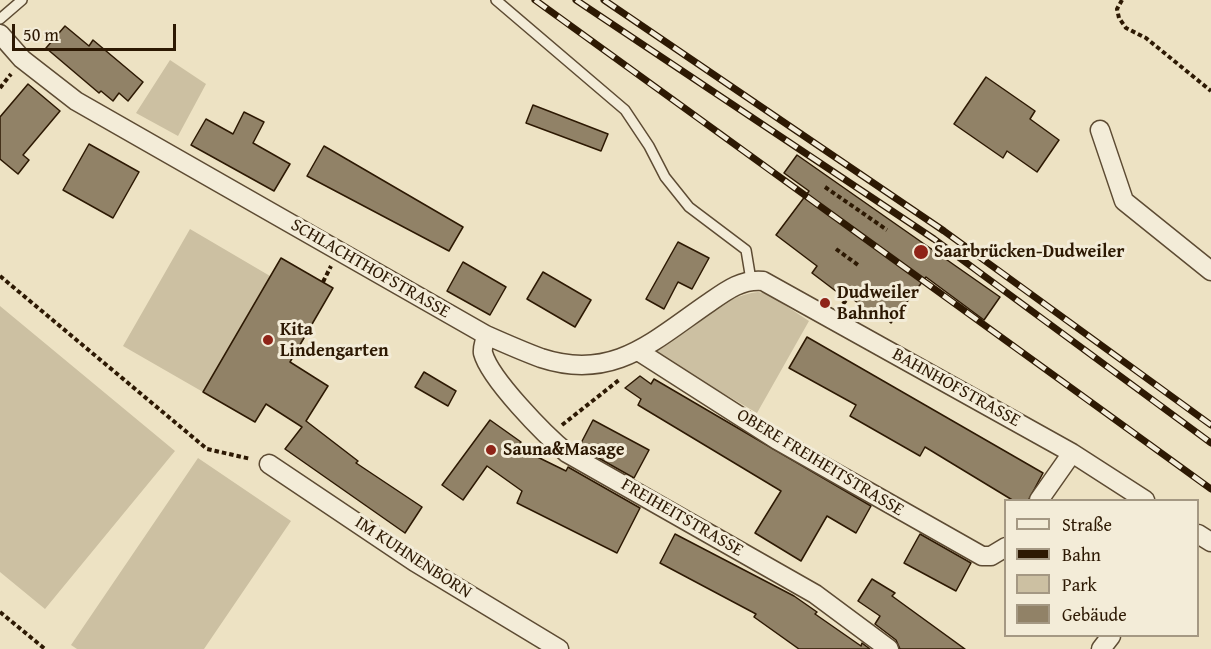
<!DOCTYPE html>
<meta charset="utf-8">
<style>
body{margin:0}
#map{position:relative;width:1211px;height:649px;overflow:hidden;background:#ede2c3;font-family:"Gentium Book Plus",serif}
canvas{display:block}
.legend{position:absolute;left:1004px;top:499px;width:195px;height:138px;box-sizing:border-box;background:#f3ecd8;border:2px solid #a49883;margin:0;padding:8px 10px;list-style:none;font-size:18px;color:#2d1903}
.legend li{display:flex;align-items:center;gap:12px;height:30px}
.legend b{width:30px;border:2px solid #a49883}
.scale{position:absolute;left:12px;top:24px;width:164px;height:27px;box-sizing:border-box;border:3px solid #2d1903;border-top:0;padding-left:8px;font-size:18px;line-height:21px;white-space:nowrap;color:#2d1903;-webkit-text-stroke:4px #f3ecd8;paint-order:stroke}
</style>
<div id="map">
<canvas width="1211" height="649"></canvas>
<ul class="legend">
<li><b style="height:8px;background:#f3ecd8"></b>Straße</li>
<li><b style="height:8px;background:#2d1903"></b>Bahn</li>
<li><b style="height:16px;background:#ccc0a2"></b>Park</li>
<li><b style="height:16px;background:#918267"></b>Gebäude</li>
</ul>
<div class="scale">50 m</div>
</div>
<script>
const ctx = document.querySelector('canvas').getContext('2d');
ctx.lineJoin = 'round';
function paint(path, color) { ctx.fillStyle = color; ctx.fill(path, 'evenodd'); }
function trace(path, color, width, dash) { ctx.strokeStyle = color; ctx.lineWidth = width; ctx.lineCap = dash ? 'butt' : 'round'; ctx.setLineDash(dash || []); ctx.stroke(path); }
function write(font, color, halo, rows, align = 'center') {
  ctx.font = font + ' "Gentium Book Plus",serif'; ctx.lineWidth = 6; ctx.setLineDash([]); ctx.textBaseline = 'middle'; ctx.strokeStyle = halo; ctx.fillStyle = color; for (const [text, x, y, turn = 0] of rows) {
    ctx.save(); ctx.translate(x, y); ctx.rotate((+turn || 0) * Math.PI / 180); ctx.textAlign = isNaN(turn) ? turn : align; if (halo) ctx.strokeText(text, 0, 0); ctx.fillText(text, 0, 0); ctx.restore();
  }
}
const green = new Path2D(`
 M170 60 206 84 178 136 136 113Z
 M190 229 270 276 203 392 123 346Z
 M758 292 768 294 809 321 757 413 654 353C683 333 723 295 758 292Z
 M0 306 175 451 45 609 0 572Z
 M198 458 291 521 204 649H77L71 645Z`);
const building = new Path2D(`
 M65 26 89 46 93 40 143 82 128 101 119 93 113 101 101 91 99 93 46 48Z
 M986 77 1035 111 1030 119 1059 140 1037 172 1007 151 1003 158 954 124Z
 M28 84 60 111 23 155 29 160 18 174 0 159V117Z
 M533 105 608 134 601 151 526 123Z
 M244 112 264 122 253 143 290 164 274 191 191 145 206 119 233 134Z
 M89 144 139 172 113 218 63 190Z
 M324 146 463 227 449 251 307 176Z
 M797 155 1000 297 984 320 926 277 891 323 883 316 880 319 843 292 841 295 812 273 817 266 776 235 809 191 784 173Z
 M678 242 709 258 692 289 678 282 664 309 646 299Z
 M281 258 333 288 290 362 328 386 306 421 358 461 356 463 422 507 405 533 285 449 302 427 266 404 255 422 203 392Z
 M463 262 506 287 490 315 447 291Z
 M543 272 591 300 575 327 527 299Z
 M807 337 1043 473 1028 501H1014L925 447 920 456 850 416 856 405 789 368Z
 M424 372 456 391 448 406 415 387Z
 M640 376 651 384 654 379 871 506 856 533 827 516 801 561 755 533 781 491 638 405 641 399 625 388Z
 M490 420 521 442 517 447 566 471 568 467 640 508 617 553 517 503 522 491 487 466 463 500 442 485Z
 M593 420 649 450 634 478 579 447Z
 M675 534 794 596 817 612 815 614 861 646 862 643 870 649H799L754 617 756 614 660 563Z
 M920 534 971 563 956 591 904 563Z
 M872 579 895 593 892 596 965 649H900L896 640 875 624 880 616 858 601Z`);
const path = new Path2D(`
 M1122 0 1117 9 1119 18 1126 28 1146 38 1211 91
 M0 88 11 74
 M825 187 887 230
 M836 249 858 265
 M0 276 207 449 251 459
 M323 282 331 266
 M843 304 852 293
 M562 425 619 380
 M0 612 45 649`);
const service = new Path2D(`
 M496 0 625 110 649 146 665 177 689 207 746 250 751 280
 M0 19 22 0`);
const minor = new Path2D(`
 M0 34 22 59 76 101 486 335C504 343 522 351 541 358 614 382 654 340 710 302 727 290 742 279 763 281L1072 453 1145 500
 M1100 130 1124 201 1211 271
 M486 335C485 341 482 348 483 353 490 379 545 435 567 453L815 594 889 649
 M638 351 777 440 982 556H991L1006 547
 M269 464 415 562 559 649
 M1039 500 1072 453
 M1198 534 1211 542
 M1101 649 1111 636`);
const rail = new Path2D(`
 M535 0 1211 489
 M576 0 934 239 1211 443
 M604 0 944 231 1211 425`);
const markers = [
 [921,252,8,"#8f2418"],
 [825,303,6,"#8f2418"],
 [268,340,6,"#8f2418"],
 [491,450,6,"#8f2418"]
];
const poiNames = [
 ["Saarbrücken-Dudweiler",934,252],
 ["Dudweiler",837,293],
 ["Bahnhof",837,314],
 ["Kita",280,330],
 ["Lindengarten",280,351],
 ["Sauna&Masage",503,450]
];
const streetNames = [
 ["SCHLACHTHOFSTRASSE",370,269,30],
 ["BAHNHOFSTRASSE",956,388,29],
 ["OBERE FREIHEITSTRASSE",820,463,31],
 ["FREIHEITSTRASSE",682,518,30],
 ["IM KUHNENBORN",413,558,33]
];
paint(green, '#ccc0a2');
paint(building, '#918267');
trace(building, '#2d1903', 1.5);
trace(service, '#5d4b33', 12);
trace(minor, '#5d4b33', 21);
trace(path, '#2d1903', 4, [4.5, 3]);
trace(service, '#f3ecd8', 9);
trace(minor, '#f3ecd8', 18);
trace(rail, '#2d1903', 7);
trace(rail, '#f3ecd8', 4.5, [14]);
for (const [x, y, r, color] of markers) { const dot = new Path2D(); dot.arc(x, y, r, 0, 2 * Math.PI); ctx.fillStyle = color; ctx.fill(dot); trace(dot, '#f3ecd8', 2); }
write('bold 18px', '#2d1903', '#f3ecd8', poiNames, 'left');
write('18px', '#2d1903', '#f3ecd8', streetNames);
</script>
